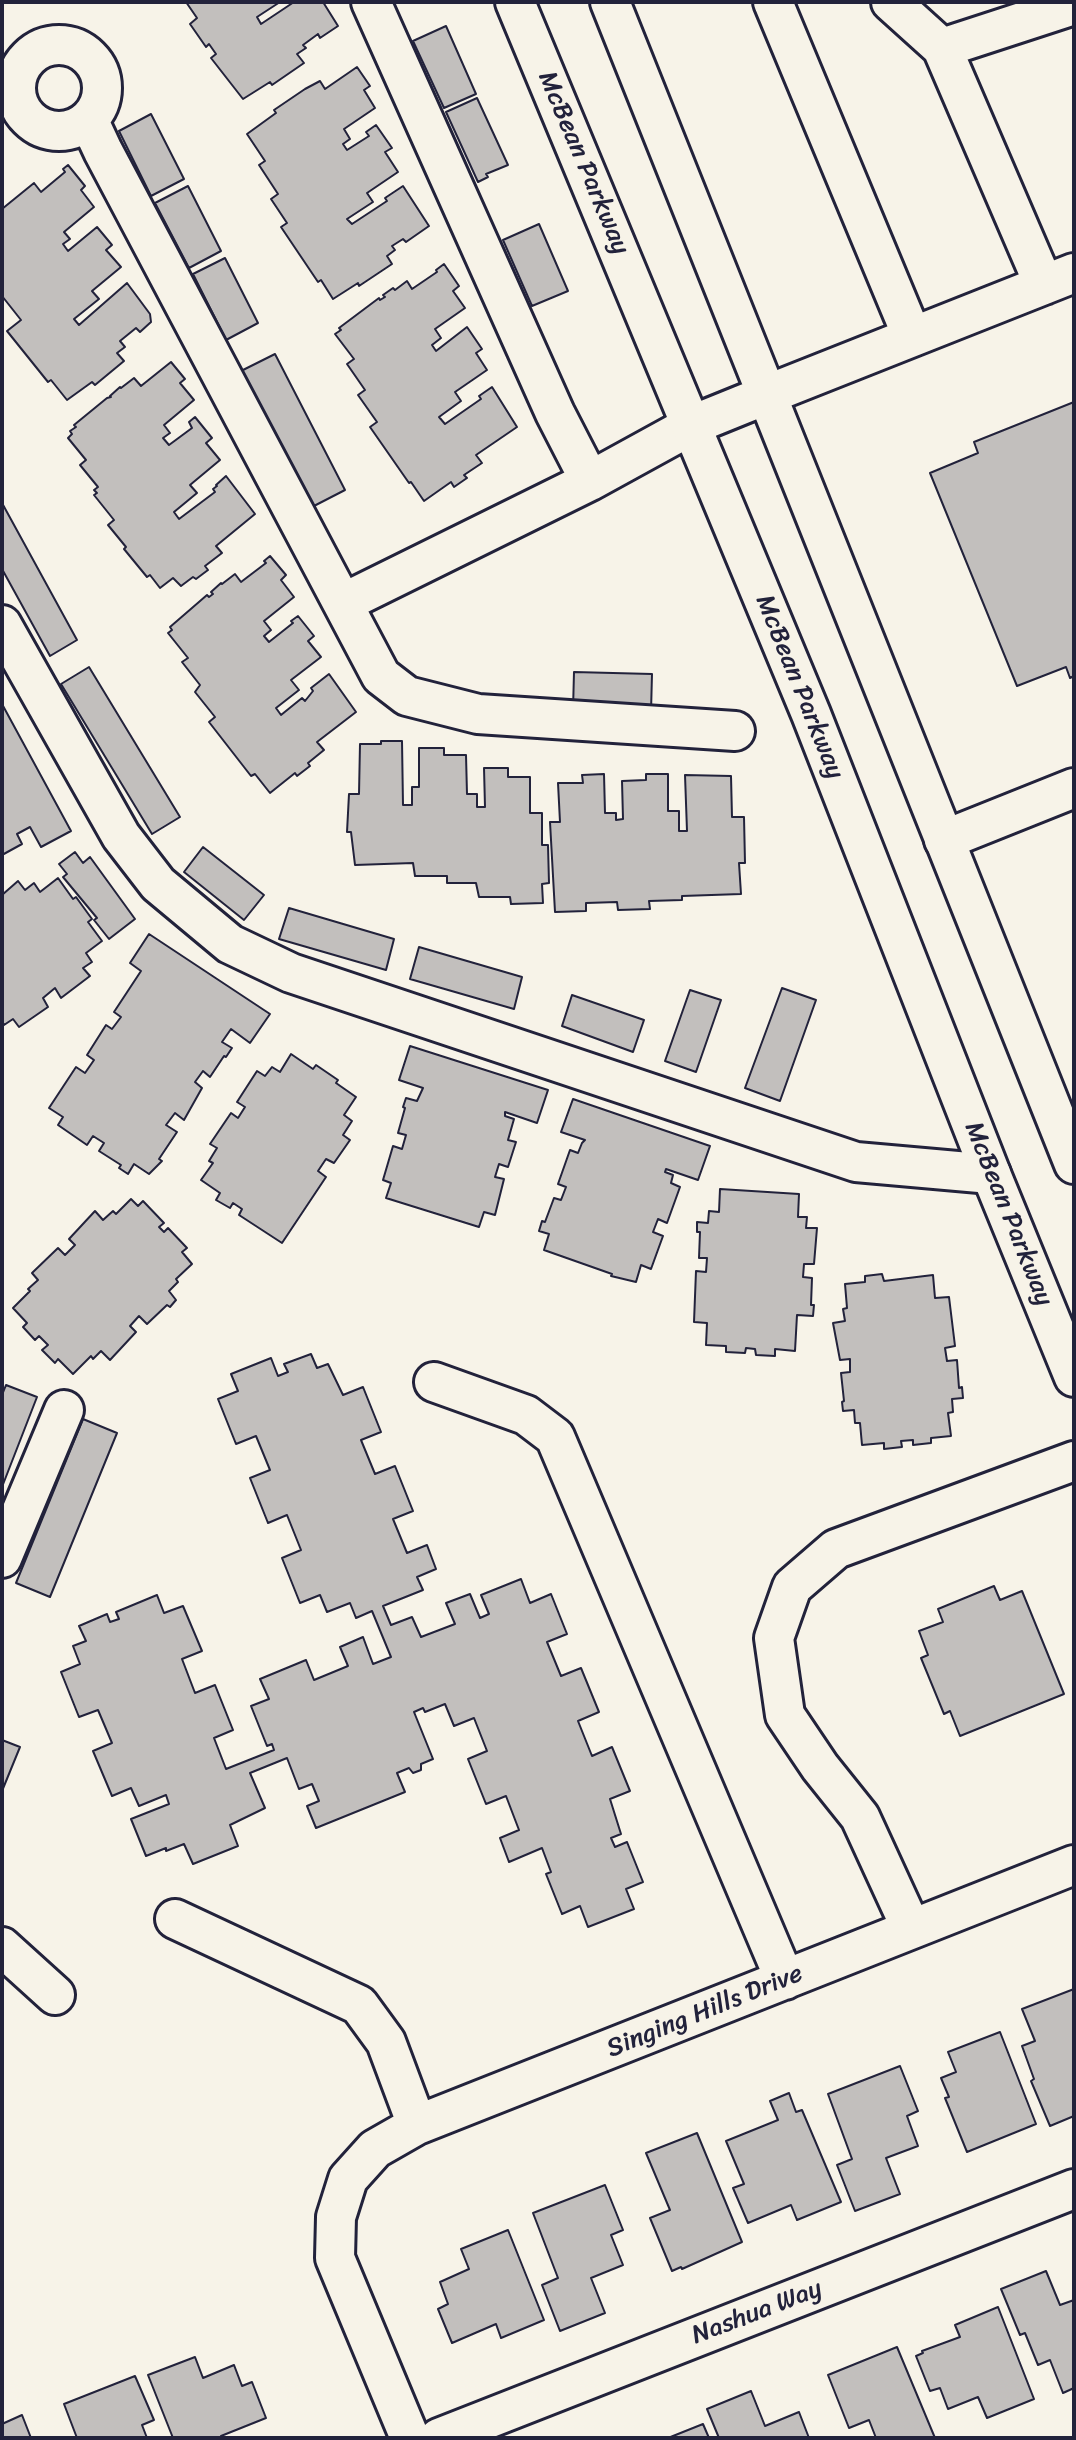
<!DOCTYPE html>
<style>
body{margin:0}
#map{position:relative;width:1076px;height:2440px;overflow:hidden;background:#f7f3e8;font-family:Sriracha,sans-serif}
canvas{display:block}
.frame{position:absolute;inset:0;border:4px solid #22223b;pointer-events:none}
</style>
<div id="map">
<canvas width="1076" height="2440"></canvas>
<div class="frame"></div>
</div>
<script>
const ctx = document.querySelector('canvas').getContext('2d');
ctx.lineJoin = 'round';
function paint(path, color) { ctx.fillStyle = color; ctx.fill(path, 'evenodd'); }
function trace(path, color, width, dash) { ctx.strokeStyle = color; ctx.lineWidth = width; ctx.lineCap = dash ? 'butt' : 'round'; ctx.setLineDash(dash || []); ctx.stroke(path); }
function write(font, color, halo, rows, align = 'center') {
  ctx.font = font + ' Sriracha,sans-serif'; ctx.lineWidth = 5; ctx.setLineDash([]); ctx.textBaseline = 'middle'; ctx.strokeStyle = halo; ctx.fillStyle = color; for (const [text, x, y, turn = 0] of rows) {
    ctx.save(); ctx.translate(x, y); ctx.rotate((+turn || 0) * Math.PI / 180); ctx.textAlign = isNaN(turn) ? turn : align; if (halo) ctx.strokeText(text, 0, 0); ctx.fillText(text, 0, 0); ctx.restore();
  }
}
const building = new Path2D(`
 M186 2H280L257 17 261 24 294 2H323L338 26 320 38 318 34 303 45 306 48 297 54 304 63 272 85 270 82 243 99 211 58 216 54 209 44 206 47 190 24 197 18Z
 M446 26 476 94 444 108 413 41Z
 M357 67 370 86 364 90 375 108 344 129 350 139 343 144 347 150 369 136 366 132 376 125 392 148 385 152 398 172 367 193 373 202 347 219 352 224 387 201 385 198 403 186 429 226 406 242 403 239 392 246 395 250 387 256 392 264 359 286 358 283 333 299 321 280 318 282 281 227 287 223 271 199 278 194 259 165 265 161 247 134 276 113 274 110 305 89 320 81 325 89Z
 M477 98 508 165 486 174 488 177 478 182 446 112Z
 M151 114 184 179 151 196 119 131Z
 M68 165 85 186 81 190 94 207 64 232 70 239 63 244 68 251 97 227 112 245 106 250 121 267 92 291 99 299 74 319 79 325 127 283 150 314 151 322 140 332 136 328 120 341 125 347 117 353 124 361 95 385 92 382 67 400 51 380 48 382 7 331 21 320 2 296V209L34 183 41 192 65 172 63 169Z
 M188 186 221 251 189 268 155 203Z
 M539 224 568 291 532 306 503 240Z
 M225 258 258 323 226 340 193 274Z
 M444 264 459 286 453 291 465 308 435 329 441 338 432 345 436 351 467 327 482 349 476 353 487 370 455 392 461 401 439 417 445 424 481 399 479 396 492 387 517 427 476 455 482 463 464 475 467 478 454 487 451 482 424 501 411 482 409 483 370 427 377 422 358 395 365 390 347 364 354 359 335 334 341 330 339 328 379 298 380 300 385 297 383 295 393 288 395 290 407 281 412 289 437 272 436 270Z
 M275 354 345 490 312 507 241 371Z
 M171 362 185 379 180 383 194 400 164 425 170 433 163 438 169 445 192 428 189 422 195 417 212 438 206 443 220 460 190 485 197 493 174 512 179 519 215 492 213 489 217 486 216 485 226 476 255 514 216 546 222 553 205 566 208 570 196 579 193 577 181 586 173 578 160 588 150 575 147 577 124 549 126 547 108 525 114 520 94 495 97 493 94 490 98 487 80 465 86 460 68 438 72 434 70 431 76 427 74 425 107 398 111 397 110 396 120 387 121 388 134 378 141 386Z
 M1074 402V676L1070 678 1066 667 1017 686 930 473 978 453 974 442Z
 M2 503 77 640 50 656 2 569Z
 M270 556 286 575 281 580 294 597 264 621 271 630 264 636 269 642 293 623 291 621 298 616 314 636 308 641 321 657 291 680 299 690 276 708 281 715 302 698 305 701 313 691 311 688 329 674 356 712 317 742 324 750 308 763 310 766 297 776 295 773 270 793 255 774 251 776 209 722 215 717 195 692 200 685 182 662 188 658 168 633 172 630 170 627 207 595 209 597 213 594 211 592 221 583 222 584 235 574 241 582 266 563 264 561Z
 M89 667 180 817 152 834 61 684Z
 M574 672 652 674 651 712 573 710Z
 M2 704 71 831 41 847 30 827 17 834 22 844 2 855Z
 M381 741H402L403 805H412V787H419V748H444V755H466L467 794H477V807H485L484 768H508V777H530V813H542V845H548L549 883 542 884 543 903 511 904 510 897H479L476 883H447V876H415L413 863 355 865 351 832H347L349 794H359L360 744H381Z
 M604 774 605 813H616V820L623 819 622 781 646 780V774H668V811H679V831H687L685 775 731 776 732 817H744L745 863H739L741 894 682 896V900L649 901 650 909 618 910 617 902 586 903V911L555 912 550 822H560L558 783H583L582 775Z
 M203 847 264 895 244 920 184 872Z
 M75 852 83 863 90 857 135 919 109 939 94 920 97 918 63 877 67 874 59 864Z
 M58 878 73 899 76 897 92 919 88 922 102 941 86 953 92 962 83 968 90 976 61 998 55 988 43 998 48 1007 19 1027 13 1019 4 1025 2 1021V895L18 881 25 890 34 883 40 892Z
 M289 908 394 939 386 970 279 939Z
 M149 934 270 1014 250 1043 231 1029 222 1042 232 1048 226 1057 224 1056 210 1077 203 1071 195 1082 202 1088 184 1120 175 1113 166 1125 177 1132 159 1159 162 1161 149 1174 134 1164 128 1174 119 1168 121 1165 99 1151 104 1143 93 1136 87 1145 58 1125 63 1117 49 1108 76 1067 85 1073 94 1060 87 1055 106 1025 112 1029 121 1017 114 1012 141 971 130 963Z
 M419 947 522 977 514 1009 410 979Z
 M782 988 816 1000 780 1101 745 1088Z
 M690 990 721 1000 696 1072 665 1061Z
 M572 995 644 1020 633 1052 562 1026Z
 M410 1046 548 1090 537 1123 505 1112V1116L514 1119 508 1140 516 1142 508 1167 499 1164 495 1177 504 1179 495 1215 484 1212 479 1227 386 1198 391 1183 383 1180 393 1146 402 1149 406 1135 398 1133 405 1108 403 1107 406 1098 417 1101 423 1088 399 1080Z
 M291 1054 313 1069 316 1065 338 1080 336 1083 356 1097 344 1115 352 1121 343 1135 350 1140 334 1163 326 1159 318 1171 326 1177 282 1243 239 1215 242 1209 233 1203 230 1208 216 1200 220 1193 201 1180 213 1163 209 1161 217 1148 210 1144 231 1113 238 1118 245 1107 237 1102 257 1071 265 1076 272 1067 280 1072Z
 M573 1099 710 1146 698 1180 666 1169 665 1172 673 1175 671 1183 680 1187 667 1223 658 1219 653 1232 663 1236 651 1269 641 1265 636 1282 611 1276 612 1274 544 1250 549 1234 539 1231 542 1221 545 1222 554 1198 561 1200 566 1187 558 1184 570 1150 578 1153 582 1143 585 1140 561 1132Z
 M720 1189 799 1194 798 1217H807L806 1228H817L814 1264H804L803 1277 812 1278 811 1305H814L813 1316 797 1315 795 1351 775 1349V1356L756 1355 755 1349 746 1348 745 1353 726 1352V1346L706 1345 707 1323 694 1322 696 1271 706 1272 707 1258H699L700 1232H697V1222L708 1223 709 1211 719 1212Z
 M131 1199 138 1206 143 1201 164 1223 159 1227 164 1232 168 1228 187 1248 182 1252 192 1264 176 1279 178 1282 169 1291 176 1300 170 1307 167 1305 147 1324 139 1316 130 1326 136 1332 110 1360 101 1351 93 1359 91 1356 73 1374 58 1359 55 1363 42 1350 48 1345 39 1336 35 1340 23 1327 27 1323 13 1308 30 1291 28 1289 38 1280 32 1273 58 1248 65 1255 75 1245 69 1239 95 1211 103 1220 113 1211 116 1214Z
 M882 1274 884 1281 933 1275 935 1298 949 1297 955 1346 945 1348 947 1361 957 1360 959 1388 962 1387 963 1398 952 1399 953 1412 948 1413 951 1436 931 1438V1443L913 1445V1440L901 1441 902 1447 884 1449V1443L862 1445 860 1423H855L854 1410 843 1411 842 1402 844 1401 841 1373 850 1372V1359L840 1360 833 1323 845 1321 843 1309 847 1308 845 1284 865 1282V1276Z
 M311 1354 317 1368 328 1364 343 1395 363 1387 381 1432 361 1440 375 1474 395 1466 413 1511 393 1519 407 1553 427 1545 436 1569 417 1577 423 1590 383 1606 391 1625 412 1617 421 1637 455 1624 446 1603 470 1594 480 1618 489 1614 481 1595 521 1579 530 1603 551 1594 567 1634 547 1642 561 1676 581 1668 599 1712 578 1721 592 1756 612 1747 630 1791 610 1799 621 1834 611 1838 615 1847 627 1842 643 1882 626 1889 634 1909 588 1927 580 1906 562 1914 546 1874 551 1872 542 1848 509 1862 500 1838 519 1830 506 1796 486 1804 468 1759 487 1751 474 1718 454 1726 445 1704 425 1712 423 1708 414 1712 433 1759 421 1764V1770L413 1773 409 1768 397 1773 405 1792 316 1828 307 1806 319 1801 312 1784 299 1789 287 1758 250 1773 265 1808 230 1825 238 1846 193 1864 184 1844 166 1851V1848L146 1856 131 1819 169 1804 166 1795 139 1806 131 1788 112 1796 93 1751 112 1743 98 1710 79 1717 61 1672 80 1664 73 1646 86 1641 79 1626 107 1614 110 1622 119 1619 116 1612 157 1595 164 1613 183 1606 202 1651 182 1659 195 1693 215 1685 233 1730 214 1738 226 1769 274 1750 272 1744 267 1746 251 1706 269 1699 260 1679 306 1660 314 1680 348 1666 340 1647 363 1637 373 1664 391 1657 372 1611 356 1618 350 1603 327 1612 320 1595 300 1603 282 1558 301 1550 287 1515 268 1523 250 1478 270 1470 256 1436 236 1444 218 1399 238 1391 231 1374 271 1358 278 1376 288 1372 284 1364Z
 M6 1385 37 1397 2 1487V1395Z
 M83 1419 117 1433 50 1597 16 1583Z
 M994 1586 1000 1600 1022 1591 1064 1694 960 1736 950 1711 944 1714 921 1658 928 1655 919 1631 943 1622 938 1609Z
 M2 1740 20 1747 2 1791Z
 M1074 1989V2116L1050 2126 1031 2081 1034 2079 1022 2046 1035 2041 1022 2009Z
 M1000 2032 1036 2124 967 2152 945 2098 949 2097 941 2078 956 2072 948 2052Z
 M900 2066 918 2111 907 2116 918 2146 886 2158 900 2194 855 2211 837 2165 852 2159 828 2094Z
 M789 2093 796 2112 802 2110 841 2202 797 2220 791 2205 748 2223 733 2188 744 2184 726 2141 778 2120 770 2101Z
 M697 2133 742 2242 682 2269 681 2267 672 2271 650 2218 670 2210 646 2153Z
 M605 2185 623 2230 611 2235 623 2265 591 2278 605 2313 560 2331 542 2285 558 2278 533 2213Z
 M508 2230 544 2320 501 2338 496 2324 452 2343 438 2309 448 2304 440 2282 469 2269 461 2249Z
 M1046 2271 1060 2305 1074 2300V2388L1063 2393 1050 2360 1038 2365 1025 2333 1020 2335 1001 2289Z
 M998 2307 1034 2399 987 2418 978 2397 948 2409 940 2388 930 2391 916 2356 923 2353 922 2351 960 2337 955 2325Z
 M897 2347 935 2438H876L869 2420 849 2428 828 2375Z
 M195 2357 203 2378 234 2365 242 2386 252 2382 266 2418 221 2436 222 2438H173L148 2375Z
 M135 2376 154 2420 142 2425 147 2438H77L64 2404Z
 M751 2391 765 2426 799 2412 809 2438H719L707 2409Z
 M22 2415 31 2438H2V2424Z
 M703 2424 709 2438H668Z`);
const minor = new Path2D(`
 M371 2 555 413 590 481
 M773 2 912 336
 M891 2 942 48 1074 5
 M16 88a43 43 0 1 1 86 0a43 43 0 1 1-86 0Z
 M942 48 1044 285
 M89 121 103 151 381 676 407 696 478 714 735 731
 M766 395 1074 273
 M343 603 590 481 692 425
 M2 625 121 836 158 884 230 944 291 973 856 1162 991 1174
 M944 840 1074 788
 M434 1382 526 1415 555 1437 785 1980
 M2 1558 64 1410
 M175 1919 359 2005 386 2042 417 2125
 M911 1928 860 1817 820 1767 785 1715 774 1638 792 1587 836 1549 1074 1461
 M2 1947 55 1995
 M410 2438 335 2258 336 2217 348 2179 375 2149 417 2125 1074 1865
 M439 2438 1074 2189`);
const major = new Path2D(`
 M515 2 811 714 991 1174 1074 1377
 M610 2 1074 1164
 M692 425 766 395`);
const streetNames = [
 ["McBean Parkway",583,163,67],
 ["McBean Parkway",799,687,68],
 ["McBean Parkway",1008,1214,68],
 ["Singing Hills Drive",705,2012,-22],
 ["Nashua Way",757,2313,-21]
];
paint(building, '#c2bfbd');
trace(building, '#22223b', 2);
trace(minor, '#22223b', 44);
trace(major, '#22223b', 44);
trace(minor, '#f7f3e8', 38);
trace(major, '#f7f3e8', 38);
write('26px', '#22223b', '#f7f3e8', streetNames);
</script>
